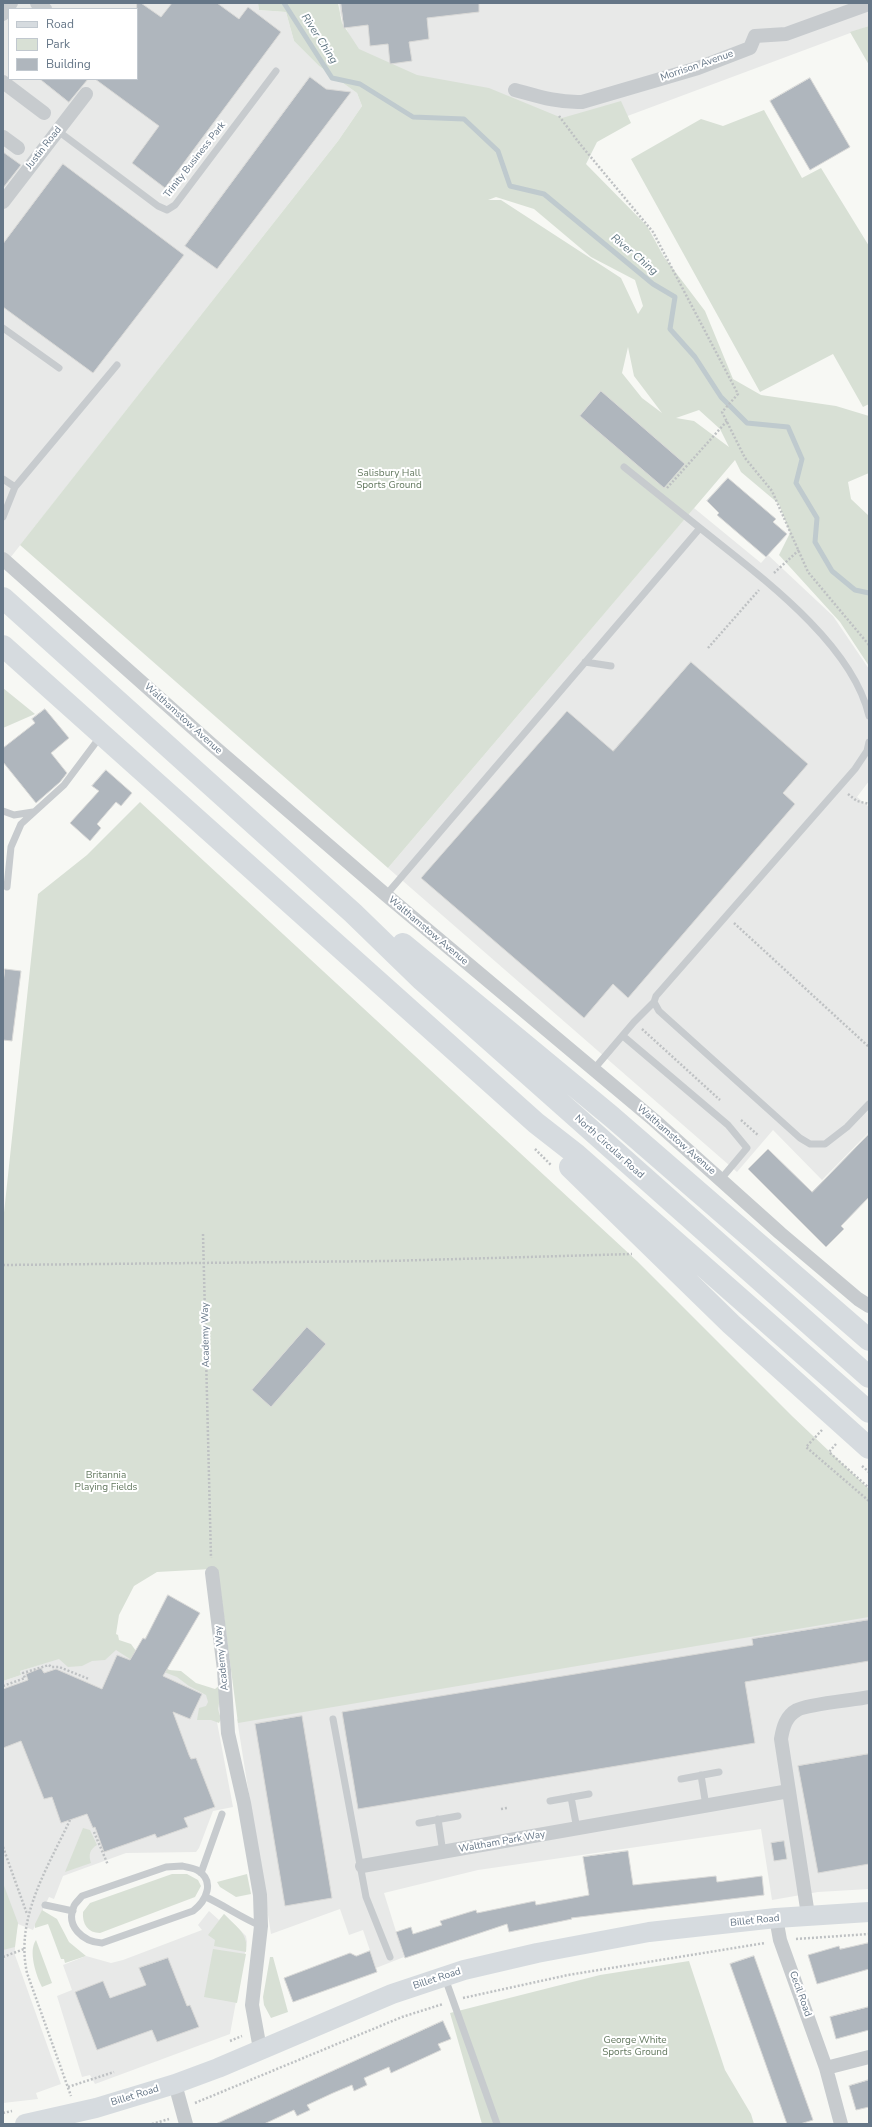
<!DOCTYPE html>
<style>
body{margin:0}
#map{position:relative;width:872px;height:2127px;overflow:hidden;background:#f7f8f4;font-family:"Nunito Sans",sans-serif}
canvas{display:block}
.frame{position:absolute;inset:0;border:4px solid #657687;pointer-events:none}
.legend{position:absolute;left:8px;top:8px;width:130px;height:72px;box-sizing:border-box;background:#fff;border:1px solid #c1c8cf;margin:0;padding:5px 7px;list-style:none;font-size:12px;color:#657687}
.legend li{display:flex;align-items:center;gap:8px;height:20px}
.legend b{width:20px;border:1px solid #c1c8cf}
</style>
<div id="map">
<canvas width="872" height="2127"></canvas>
<div class="frame"></div>
<ul class="legend">
<li><b style="height:5px;background:#d6dbdf"></b>Road</li>
<li><b style="height:11px;background:#d8e0d5"></b>Park</li>
<li><b style="height:11px;background:#afb6bd"></b>Building</li>
</ul>
</div>
<script>
const ctx = document.querySelector('canvas').getContext('2d');
ctx.lineJoin = 'round';
function paint(path, color) { ctx.fillStyle = color; ctx.fill(path, 'evenodd'); }
function trace(path, color, width, dash) { ctx.strokeStyle = color; ctx.lineWidth = width; ctx.lineCap = dash ? 'butt' : 'round'; ctx.setLineDash(dash || []); ctx.stroke(path); }
function write(font, color, halo, rows, align = 'center') {
  ctx.font = font + ' "Nunito Sans",sans-serif'; ctx.lineWidth = 4; ctx.setLineDash([]); ctx.textBaseline = 'middle'; ctx.strokeStyle = halo; ctx.fillStyle = color; for (const [text, x, y, turn = 0] of rows) {
    ctx.save(); ctx.translate(x, y); ctx.rotate((+turn || 0) * Math.PI / 180); ctx.textAlign = isNaN(turn) ? turn : align; if (halo) ctx.strokeText(text, 0, 0); ctx.fillText(text, 0, 0); ctx.restore();
  }
}
const built = new Path2D(`
 M3 3H258L259 10 286 12 294 41 319 66 357 93 362 106 338 141 3 567ZM9 9H137V79H9Z
 M339 3H869V26L547 146 356 52 340 13Z
 M694 508 761 563 768 555 833 616 869 669V781L857 797 869 807V1132L822 1180 773 1130 737 1172 388 868Z
 M869 1614V1889L818 1892 772 1900 761 1829 478 1870 384 1893 404 1957 376 1968 363 1930 349 1935 340 1909 271 1934 237 1719Z
 M115 1640 221 1698 217 1722 233 1807 213 1811 199 1848 196 1852 126 1853 63 1876 54 1899 49 1897 33 1930 18 1924 15 1940V1955L61 2084 36 2093 38 2099 3 2103V1681L21 1675 20 1671Z
 M209 1911 219 1920 224 1914 246 1936 247 1942 230 2034 95 2084 90 2075 82 2077 57 1996 72 1990 63 1965 86 1956 111 1963 123 1960 202 1930 198 1925Z`);
const green = new Path2D(`
 M258 3H338L342 23 359 49 417 75 489 88 562 118 621 101 631 123 597 142 586 164 647 226 664 257 705 311 733 379 761 395 836 406 869 416V473L848 482 851 499 869 516V666L840 622 779 555 790 533 779 504 741 472 735 460 388 868 20 545 338 141 362 106 357 93 319 66 294 41 286 12 259 10ZM496 197 534 209 591 257 635 280 643 306 638 314 621 278 501 200H488ZM628 347 634 376 662 413 642 398 622 373ZM699 410 720 429 729 447 694 421 676 418Z
 M869 26V65L850 32Z
 M764 110 802 178 821 168 869 246V404L863 407 833 354 760 392 631 159 701 119 723 126Z
 M3 688 35 714 3 728Z
 M140 802 637 1261 792 1416 869 1489V1617L238 1723 218 1571 211 1569 157 1572 134 1586 119 1615 116 1634 118 1635 119 1640 131 1644 136 1651 169 1670 181 1671 196 1683 215 1689 220 1685 221 1692 218 1709 221 1719 219 1723 211 1720H197L199 1708 206 1706 208 1702 206 1695 189 1686 177 1677 130 1659 116 1650 105 1660 92 1661 82 1666 68 1667 59 1659 20 1671 21 1675 3 1681V1222L38 894 87 855Z
 M83 1828 90 1830 97 1845C90 1849 88 1855 91 1863L65 1872Z
 M172 1874H187L198 1880 201 1886 195 1897 100 1933C88 1933 82 1924 83 1912L90 1903Z
 M247 1874 251 1894 236 1897 220 1887 217 1882Z
 M3 1883 18 1923 15 1947 3 1950Z
 M42 1910 57 1919 69 1942 86 1956 65 1963 64 1959H61L48 1924 35 1928V1924Z
 M224 1914C236 1927 249 1933 246 1952L214 1946 215 1940 208 1935Z
 M36 1940 52 1983 42 1987C36 1975 28 1951 36 1940Z
 M213 1949 246 1954 237 2003 204 1997Z
 M270 1957H273L288 2012 271 2018 264 2005 263 1997Z
 M689 1961 725 2070 751 2114 754 2124H482L450 2013 600 1975Z`);
const stream = new Path2D(`
 M284 3 332 78 360 84 413 117 464 119 498 151 510 186 544 194 653 284 675 297 670 329 695 357 721 397 747 423 788 427 802 459 796 483 817 518 815 542 832 571 855 590 869 593`);
const building = new Path2D(`
 M137 3H141L161 17 172 3H217L239 19 248 7 281 32 165 188 132 163 159 126 95 79H137Z
 M341 3H479V12L427 18 429 39 409 42 412 61 390 64 388 44 370 46 368 25 344 28Z
 M310 77 326 89 351 92 217 269 185 246Z
 M810 78 850 147 810 170 770 101Z
 M40 79H88L69 102Z
 M3 152 21 165 3 188Z
 M63 164 184 255 93 373 3 307V244Z
 M601 391 685 464 664 488 580 416Z
 M728 478 776 519 773 522 787 534 766 557 717 515 719 513 707 501Z
 M691 662 808 764 783 793 795 804 628 998 613 984 584 1018 421 878 567 711 613 751Z
 M45 709 69 738 51 753 67 773 60 782 36 803 3 762V748L35 723 32 719Z
 M106 770 132 793 121 806 116 802 97 824 101 828 90 841 70 823 99 791 92 786Z
 M5 969 21 971 12 1041 3 1040V985Z
 M869 1134V1197L841 1226 844 1229 826 1247 748 1169 768 1149 812 1192Z
 M307 1327 326 1344 271 1407 252 1390Z
 M168 1595 200 1613 163 1676 202 1694 190 1719 173 1712 189 1755 191 1759 196 1758 215 1807 184 1818 188 1827 157 1838 155 1834 104 1852 95 1827 93 1828 87 1814 61 1823 52 1797 44 1799 21 1741 3 1748V1689L28 1680 26 1674 41 1668 44 1673 56 1669 102 1689 117 1655 130 1660 143 1638 145 1639Z
 M869 1620V1661L745 1682 755 1743 358 1809 342 1712 753 1645 752 1639Z
 M302 1716 332 1898 285 1906 255 1724Z
 M869 1754V1864L818 1873 798 1766Z
 M784 1841 787 1859 774 1861 771 1843Z
 M628 1851 633 1885 716 1876 717 1882 762 1876 764 1895 571 1918 572 1919 509 1932 507 1924 405 1958 396 1932 411 1927 413 1934 442 1925 440 1921 476 1910 477 1913 535 1901 536 1905 589 1895 583 1857Z
 M869 1943V1969L817 1984 808 1955 839 1946 840 1949Z
 M370 1951 377 1972 293 2002 284 1978 350 1953 356 1956Z
 M754 1956 813 2120 800 2124H787L730 1964Z
 M168 1958 187 2006 190 2005 199 2027 157 2042 152 2030 97 2050 75 1992 103 1981 110 1998 146 1985 139 1968Z
 M869 2007V2030L836 2039 830 2017Z
 M443 2021 451 2039 438 2044 441 2050 391 2073 389 2067 364 2078 367 2085 354 2091 352 2085 333 2093 307 2105 310 2110 297 2116 294 2110 264 2124H216Z
 M869 2080V2107L856 2110 849 2086Z`);
const path = new Path2D(`
 M559 116 580 144 653 232 738 394 722 412 745 458 772 491 808 572 869 645
 M667 488 727 421
 M774 573 799 550
 M708 648 759 590
 M848 794 857 801 869 804
 M734 923 869 1047
 M642 1029 720 1100
 M741 1120 759 1136
 M535 1149 551 1165
 M203 1234 211 1558
 M3 1265 388 1261 632 1254
 M822 1430 806 1447 869 1501
 M836 1444 829 1452 869 1488
 M862 1466 869 1472
 M3 1686 25 1678 23 1673 49 1665 51 1667H59L89 1679
 M501 1809 507 1808
 M70 1820C47 1869 15 1918 27 1973L71 2096
 M94 1832 108 1865
 M3 1847 27 1914
 M796 1939 869 1934
 M3 1957 24 1949
 M463 1998 568 1975 765 1943
 M230 2041 242 2036
 M68 2087 114 2072
 M195 2103 402 2017 443 2004
 M3 2113 12 2111
 M152 2124 169 2119`);
const lane = new Path2D(`
 M58 131 158 206 167 210 175 205 276 71
 M3 328 59 368
 M624 467 700 528
 M3 479 15 487 3 517
 M15 487 117 365
 M585 662 611 666
 M3 811 14 815 33 812
 M7 887 11 847 21 824 64 785 100 737
 M386 895 700 528C757 574 852 642 869 716
 M654 1002 659 1011 800 1138 810 1144H825L847 1127 869 1104
 M623 1036 728 1125 747 1148 721 1179
 M594 1069 634 1022 654 1002 656 996 855 769 867 751 869 742
 M333 1719 366 1897 390 1957
 M701 1775 706 1806
 M681 1779 719 1772
 M571 1797 577 1829
 M550 1801 589 1794
 M438 1819 443 1853
 M419 1823 458 1816
 M182 1866C187 1867 193 1868 197 1870 216 1881 206 1901 193 1911L102 1943C83 1942 65 1926 74 1906 75 1903 80 1899 82 1896L166 1867Z
 M201 1873 222 1814
 M206 1897C225 1906 242 1918 261 1926
 M45 1905 73 1911
 M445 1978 497 2124`);
const street = new Path2D(`
 M37 3 45 9
 M3 14 11 3
 M3 82 44 113
 M515 90C537 96 558 103 582 102L698 68 750 48 755 36 786 34 869 4
 M3 137 18 148
 M3 202 86 94
 M3 559 211 744 386 895 654 1120 780 1233 858 1299 869 1306
 M212 1573 224 1670 228 1733 244 1803 260 1895 261 1926 252 2005 260 2049
 M362 1866 789 1791
 M808 1915 781 1739C783 1727 786 1716 797 1710 807 1704 855 1700 869 1697
 M776 1918 780 1940 826 2068 841 2124
 M826 2068 869 2057
 M175 2084 186 2124`);
const secondary = new Path2D(`
 M25 2124 96 2108 175 2084 218 2068 392 1994 464 1970 537 1953 649 1932 776 1918 869 1912`);
const highway = new Path2D(`
 M3 598 353 913 422 980 869 1377
 M3 646 536 1123 577 1155 869 1412
 M403 944 612 1117 869 1340
 M570 1167 731 1324 869 1448`);
const streetNames = [
 ["Morrison Avenue",697,66,-19],
 ["Justin Road",44,148,-52],
 ["Trinity Business Park",195,160,-52],
 ["Walthamstow Avenue",183,719,42],
 ["Walthamstow Avenue",428,931,40],
 ["Walthamstow Avenue",676,1140,41],
 ["North Circular Road",609,1147,42],
 ["Academy Way",206,1335,-91],
 ["Academy Way",222,1658,-96],
 ["Waltham Park Way",502,1842,-10],
 ["Billet Road",755,1921,-6],
 ["Billet Road",437,1979,-18],
 ["Cecil Road",800,1994,70],
 ["Billet Road",135,2096,-17]
];
const parkNames = [
 ["Salisbury Hall",389,474],
 ["Sports Ground",389,486],
 ["Britannia",106,1476],
 ["Playing Fields",106,1488],
 ["George White",635,2041],
 ["Sports Ground",635,2053]
];
const waterNames = [
 ["River Ching",319,39,57],
 ["River Ching",634,255,40]
];
paint(built, '#e8e9e8');
paint(green, '#d8e0d5');
trace(stream, '#bfcace', 5);
paint(building, '#afb6bd');
trace(building, '#d9d9d7', 1);
trace(path, '#bec1c3', 2.5, [2, 2]);
trace(lane, '#c7cbce', 7);
trace(street, '#c7cbce', 14);
trace(secondary, '#d6dbdf', 20);
trace(highway, '#d6dbdf', 22);
write('10px', '#657687', '#fff', streetNames);
write('10px', '#647960', '#fff', parkNames);
write('italic 11px', '#617783', '#fff', waterNames);
</script>
